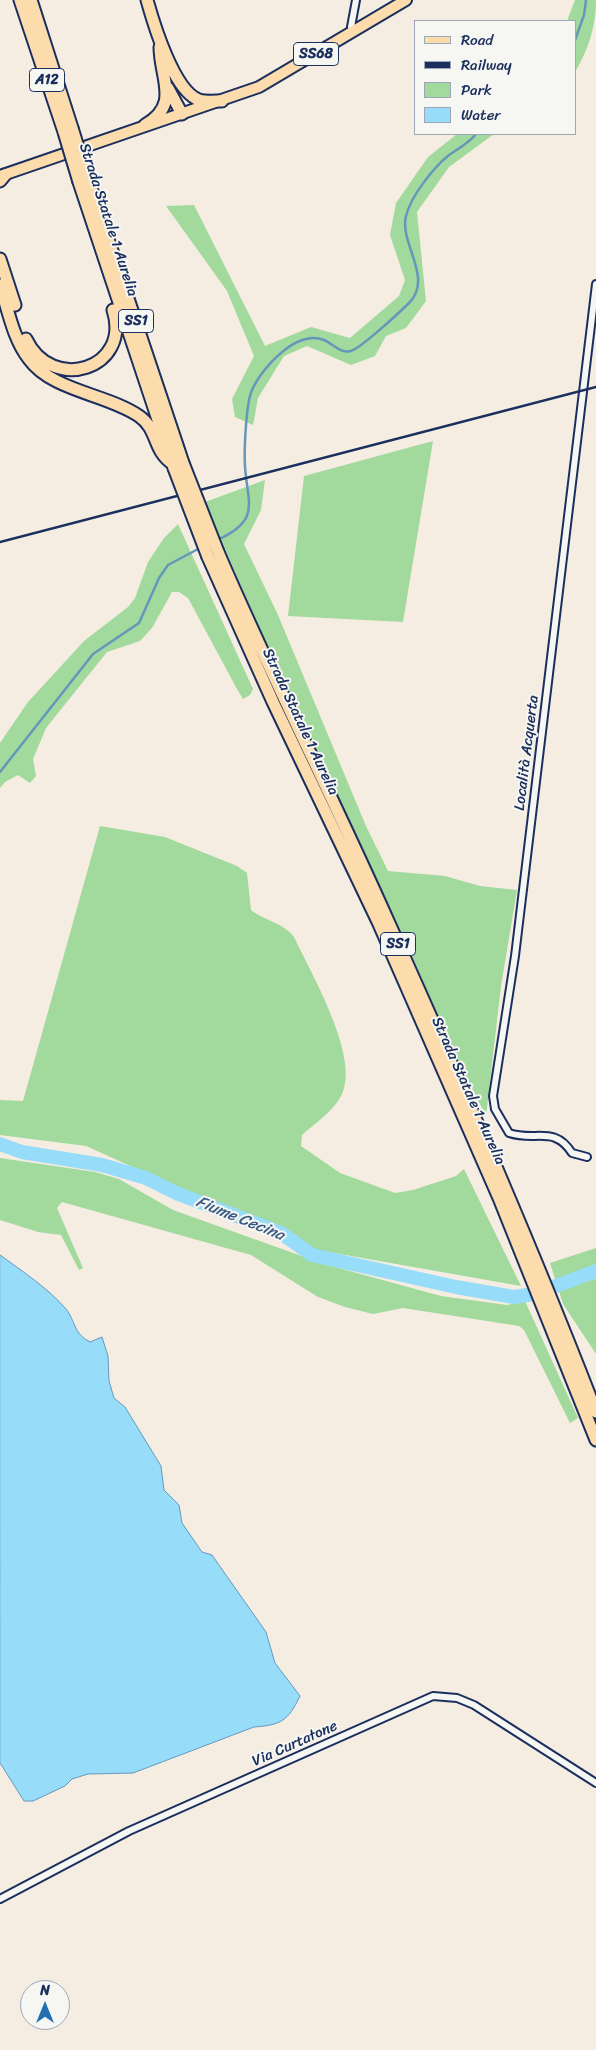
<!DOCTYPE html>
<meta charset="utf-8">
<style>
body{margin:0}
#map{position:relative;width:596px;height:2050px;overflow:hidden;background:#f5ede2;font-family:Sriracha,sans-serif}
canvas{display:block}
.legend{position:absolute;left:414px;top:20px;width:162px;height:115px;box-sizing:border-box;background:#f6f6f2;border:1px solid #9ea6b7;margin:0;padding:6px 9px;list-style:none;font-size:15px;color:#1b2f5e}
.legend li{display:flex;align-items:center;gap:10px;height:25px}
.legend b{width:25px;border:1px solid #9ea6b7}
.north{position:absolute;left:20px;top:1980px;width:50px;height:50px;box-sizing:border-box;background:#f6f6f2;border:1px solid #9ea6b7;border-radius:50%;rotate:0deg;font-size:14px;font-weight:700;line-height:20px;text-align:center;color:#1b2f5e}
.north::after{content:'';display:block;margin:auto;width:18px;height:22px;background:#1f6fb2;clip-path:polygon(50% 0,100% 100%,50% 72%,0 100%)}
</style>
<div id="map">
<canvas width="596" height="2050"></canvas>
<ul class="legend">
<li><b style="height:6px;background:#fcdcac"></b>Road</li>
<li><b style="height:6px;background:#1b2f5e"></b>Railway</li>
<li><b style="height:14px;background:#a2d99d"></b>Park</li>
<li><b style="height:14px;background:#97ddf9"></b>Water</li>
</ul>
<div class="north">N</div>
</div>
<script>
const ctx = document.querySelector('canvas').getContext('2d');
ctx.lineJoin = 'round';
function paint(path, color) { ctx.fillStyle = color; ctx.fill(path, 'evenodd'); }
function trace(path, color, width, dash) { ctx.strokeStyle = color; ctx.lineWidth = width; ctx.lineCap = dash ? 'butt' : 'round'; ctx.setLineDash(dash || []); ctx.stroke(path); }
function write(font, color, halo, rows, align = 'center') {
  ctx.font = font + ' Sriracha,sans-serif'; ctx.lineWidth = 4; ctx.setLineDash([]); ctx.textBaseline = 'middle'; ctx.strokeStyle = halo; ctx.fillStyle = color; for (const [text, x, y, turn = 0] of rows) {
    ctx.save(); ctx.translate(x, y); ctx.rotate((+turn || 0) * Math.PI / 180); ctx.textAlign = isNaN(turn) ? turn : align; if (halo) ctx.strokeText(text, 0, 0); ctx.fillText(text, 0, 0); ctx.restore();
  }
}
const green = new Path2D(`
 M575 0H596C596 27 588 50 575 72V21H567Z
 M457 134H494L449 167 417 212 426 301 406 328 386 336 375 356 351 365 307 346 284 356 258 398 253 425 235 417 232 399 254 356 227 291 166 206 194 205 265 346 311 327 350 338 399 296 405 280 390 235 396 203 428 157Z
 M433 441 403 622 288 616 304 476Z
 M265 480 261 510 244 544 278 615 366 826 388 871 445 876 480 886 517 890 501 986 486 1116 453 1051 416 965 263 637 205 502Z
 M178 524 253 689 250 695 243 699 237 689 188 598 179 592H172L152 628 140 641 107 652 46 728 33 759 36 776 30 783 18 775 5 782 0 788V743L28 702 84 641 128 607 135 598 148 562 164 538Z
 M100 826 165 837 237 866 247 873 251 910C265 921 284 923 294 937 311 973 360 1057 342 1094 334 1111 315 1123 302 1135L301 1146 340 1173 395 1193 413 1190 456 1176 464 1169 521 1286 317 1250 86 1146 0 1135V1100L23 1101Z
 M0 1158 95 1172 119 1179 173 1210 324 1264 441 1296 507 1305 525 1301 578 1418 570 1423 524 1330 519 1326 403 1308 373 1314 345 1307 318 1297 251 1255 62 1202 57 1208 83 1268 79 1270 61 1235 38 1232 0 1220Z
 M596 1248V1354L563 1304 550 1263Z`);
const water = new Path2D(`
 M0 1255C22 1271 48 1288 66 1309 76 1322 73 1333 90 1342L102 1337 108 1356 109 1381 114 1398 125 1407 161 1466 164 1490 179 1505 182 1523 202 1552 212 1555 266 1632 275 1663 300 1696C288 1721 281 1725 254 1727L133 1773 88 1774 72 1779 65 1786 33 1801H24L0 1763Z`);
const stream = new Path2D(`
 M575 40 584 15 586 0
 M217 540C262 520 247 503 245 466 244 450 246 403 252 390 262 368 296 329 324 340 333 344 341 354 351 351 361 348 401 311 409 303 434 278 399 243 406 216 411 196 433 168 449 155 458 149 470 142 476 134
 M0 772 93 654 139 623 159 578 168 565 200 548`);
const river = new Path2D(`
 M0 1144 22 1152 102 1165 146 1178 176 1193 281 1233 312 1255 456 1287 514 1297 534 1294 596 1271`);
const street = new Path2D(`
 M353 33 351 27 356 0
 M587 1157 572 1153C554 1125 536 1142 509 1133L495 1109 493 1096 515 956 596 284
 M0 1899 129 1831 433 1696 457 1698 474 1705 596 1783`);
const primary = new Path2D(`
 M0 176 259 87 406 0`);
const highway = new Path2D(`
 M20 0 64 132
 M31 0 72 128
 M147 0C154 25 174 91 199 100 206 102 215 101 222 101
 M168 88 182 114
 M145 125C181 104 160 79 160 47
 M88 179 183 463
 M0 181 5 175
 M79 182 174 468
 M0 259 15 305
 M0 285C8 309 13 339 29 359 52 391 107 394 139 416 159 430 152 450 173 464
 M26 339C52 394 132 369 113 310
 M218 552C271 676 333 797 388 921 461 1083 532 1246 596 1412
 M208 557 273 702 379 924 499 1198 596 1440`);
const rail = new Path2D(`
 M0 542 596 387`);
const highwayBridge = new Path2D(`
 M72 128 88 179
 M64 132 79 182
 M183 463 218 552
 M174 468 208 557`);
const shields = [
 [316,54,45],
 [47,80,35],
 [136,321,35],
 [398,944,35]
];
const shieldNames = [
 ["SS68",316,54],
 ["A12",47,80],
 ["SS1",136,321],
 ["SS1",398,944]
];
const streetNames = [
 ["Strada Statale 1 Aurelia",108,220,72],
 ["Strada Statale 1 Aurelia",300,722,65],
 ["Località Acquerta",527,753,-83],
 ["Strada Statale 1 Aurelia",468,1091,66],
 ["Via Curtatone",295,1744,-24]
];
const waterNames = [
 ["Fiume Cecina",240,1219,22]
];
paint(green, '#a2d99d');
paint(water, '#97ddf9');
trace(water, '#6597bb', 1);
trace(stream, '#6597bb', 2.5);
trace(river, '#97ddf9', 14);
trace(street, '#1b2f5e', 10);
trace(primary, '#1b2f5e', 14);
trace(highway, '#1b2f5e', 15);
trace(street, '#f6f6f2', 6);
trace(primary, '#fcdcac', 10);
trace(highway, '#fcdcac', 11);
trace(rail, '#1b2f5e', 2.5);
trace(highwayBridge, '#1b2f5e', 15, []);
trace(highwayBridge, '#fcdcac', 11);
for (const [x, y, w] of shields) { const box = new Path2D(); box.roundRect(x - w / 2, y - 11.5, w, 23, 4); ctx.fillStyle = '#f6f6f2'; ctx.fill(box); trace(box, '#1b2f5e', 1); }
write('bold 14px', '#1b2f5e', null, shieldNames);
write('15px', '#1b2f5e', '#f6f6f2', streetNames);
write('italic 16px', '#3a5a85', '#f6f6f2', waterNames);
</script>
